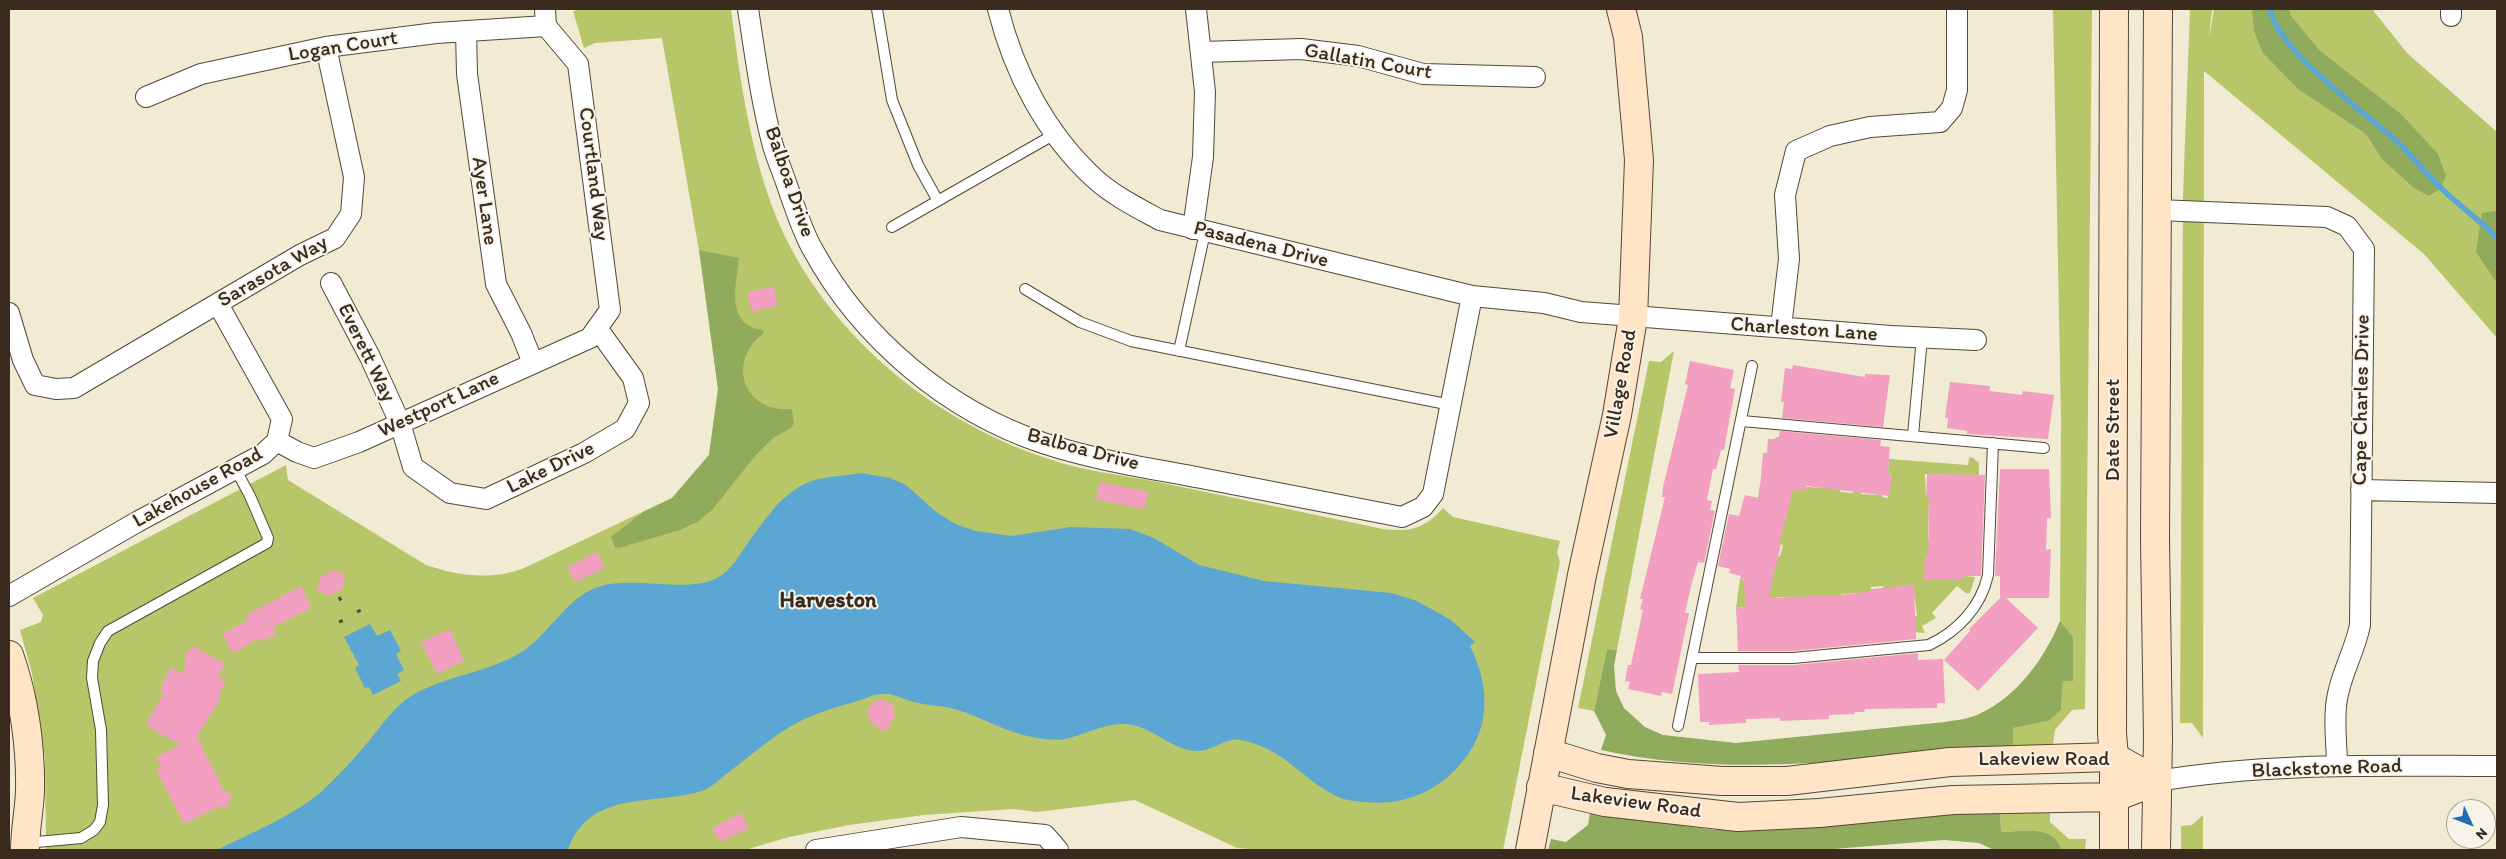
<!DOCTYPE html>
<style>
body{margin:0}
#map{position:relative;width:2506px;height:859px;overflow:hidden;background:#f1ebd4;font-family:Itim,sans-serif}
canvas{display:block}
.frame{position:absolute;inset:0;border:10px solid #3b2a1e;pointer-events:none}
.north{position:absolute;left:2446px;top:799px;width:50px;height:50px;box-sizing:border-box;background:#f7f3e8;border:1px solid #aca397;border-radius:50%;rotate:133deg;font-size:14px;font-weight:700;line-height:20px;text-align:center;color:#3b2a1e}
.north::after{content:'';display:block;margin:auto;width:18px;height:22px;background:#1f6fb2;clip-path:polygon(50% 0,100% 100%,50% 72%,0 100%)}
</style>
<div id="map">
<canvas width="2506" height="859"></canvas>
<div class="frame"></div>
<div class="north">N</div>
</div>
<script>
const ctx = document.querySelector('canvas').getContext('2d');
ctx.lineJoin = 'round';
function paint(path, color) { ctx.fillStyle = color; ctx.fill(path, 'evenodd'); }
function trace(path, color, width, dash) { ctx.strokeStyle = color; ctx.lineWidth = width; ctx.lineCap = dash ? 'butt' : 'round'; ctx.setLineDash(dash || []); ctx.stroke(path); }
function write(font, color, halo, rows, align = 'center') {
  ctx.font = font + ' Itim,sans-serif'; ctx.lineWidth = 4; ctx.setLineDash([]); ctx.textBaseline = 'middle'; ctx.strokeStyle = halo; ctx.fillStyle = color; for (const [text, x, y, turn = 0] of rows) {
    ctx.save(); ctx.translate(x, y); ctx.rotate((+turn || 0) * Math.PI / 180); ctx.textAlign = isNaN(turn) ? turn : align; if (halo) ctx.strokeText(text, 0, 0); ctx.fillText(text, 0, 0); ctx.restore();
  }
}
const green = new Path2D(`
 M585 9H731C739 71 747 132 767 192 808 318 924 419 1049 459 1084 471 1122 475 1158 482 1233 498 1308 513 1383 529 1411 532 1424 529 1443 508L1453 517 1560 541 1557 552 1560 562 1503 850H1263L1237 848 1135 800 1037 812 1013 809 924 815 849 825 789 837 745 850H46L45 759 32 673 20 630 41 622 43 615 33 598 286 465 288 480 426 565C459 576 489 580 522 569L672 498 709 455 718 389 701 262 662 38 595 43 584 48 573 11Z
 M2053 9H2092L2085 709 2072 710 2055 730 2053 745 2013 746V728L2049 721 2061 710 2063 681H2072L2073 638 2060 621 2061 418Z
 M2190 9H2212L2209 39 2214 9H2372L2407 53 2497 132V338L2424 254 2204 71 2203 738 2192 723H2180L2183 195Z
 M1674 351 1617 650 1607 649 1594 711 1578 708 1649 361 1661 362Z
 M1972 457 1979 463V476L1925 474 1926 498H1929L1928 540H1930V555H1925V571L1929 579H1962L1963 576 1975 577 1970 593H1966L1957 586 1932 613 1936 618 1922 626 1925 633 1911 632 1914 617 1917 616 1913 585 1884 590 1883 586 1871 587V592L1841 594V599L1788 600 1787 597H1776V602L1745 603V607L1736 608 1740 579 1771 586 1776 556H1780L1783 545 1778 544 1787 514 1758 498 1760 484 1841 489 1840 492 1853 493V490H1861V494L1877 495 1878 492H1882V497L1888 498 1892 474 1888 473 1889 459 1968 465 1969 458Z
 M2050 809V822L2069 839H2086L2085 850H2062C2054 824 2022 831 2001 832L2000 811Z
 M2203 815V850H2181V826L2192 825Z`);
const forest = new Path2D(`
 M2252 9H2289L2291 16 2319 50 2401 114 2438 154 2446 176 2441 188 2429 196 2414 188 2382 159 2366 134 2298 89 2263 53 2254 31Z
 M2496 211 2497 212V283L2476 252 2482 213Z
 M699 250 739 258C736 284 725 326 763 330L764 333C725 361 744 414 792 409L794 423 791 428 773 438 755 456 712 510 697 522 680 530 619 548 615 547 611 537 643 512 672 498 709 455 718 389Z
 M2060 621 2073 637V681H2063L2061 710 2049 721 2013 728V746C1877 757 1736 780 1601 750L1606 735 1594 711 1607 649 1617 650 1614 666 1616 691 1624 708 1645 727 1663 735 1736 743 1945 722C1956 720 1969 719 1979 714 2018 696 2044 659 2060 621Z
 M2000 811 2001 832C2023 831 2054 824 2062 850H1994L1979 843 1944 840 1822 850H1548L1551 839 1566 842 1588 825 1590 813 1715 830 1787 828Z`);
const water = new Path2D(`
 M861 473 890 478 906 485 935 511 955 524 976 531 1011 536 1071 527 1130 529 1154 538 1199 565 1264 581 1391 593 1417 601 1451 620 1475 642 1470 646C1487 680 1492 719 1469 753 1445 788 1407 807 1364 802 1357 801 1348 801 1341 798 1304 783 1287 749 1241 740 1227 737 1212 751 1198 751 1171 751 1152 725 1125 724 1104 723 1085 735 1065 739 1055 741 1042 739 1032 737 1005 732 984 718 958 710 944 705 928 706 914 702 905 700 891 692 882 694 875 694 867 698 861 700 833 708 807 715 783 731 763 744 744 761 725 775 718 781 710 788 702 791 653 806 589 789 568 850H217C247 835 301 812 323 790 339 775 354 759 368 742 382 725 393 708 411 696 446 675 489 673 523 651 549 634 565 601 593 589 631 572 693 598 723 574 734 566 742 551 750 540 766 518 786 488 815 480 829 476 846 476 861 473Z
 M370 624 377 636 390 630 401 651 396 654 404 670 397 674 401 681 373 695 369 687 365 688 355 668 359 665 344 637Z`);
const stream = new Path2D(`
 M2270 9C2277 49 2361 110 2392 137 2410 152 2423 171 2440 187 2458 205 2479 219 2497 238`);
const building = new Path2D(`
 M773 286 778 305 752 312 747 293Z
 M1690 361 1734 370 1730 388 1735 389 1724 450H1721L1716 469H1713L1707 500 1712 501 1710 510 1715 511 1704 563 1698 562 1692 582 1685 613H1689L1672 694 1662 692 1661 696 1628 689 1630 682 1625 681 1628 665H1631L1643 610 1640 609 1643 599H1640L1665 497H1662L1663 487 1688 385 1685 384Z
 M1793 365 1865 377V374L1890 375 1883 427 1782 418 1784 402H1781L1785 368 1792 369Z
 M1950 382 1990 386V391L2022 395 2023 391 2054 395 2048 439 1967 434V431L1947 428 1948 418H1945Z
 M1780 431 1881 440 1880 446 1890 447 1888 473 1892 474 1889 496 1806 486V491L1793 490 1779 544 1781 545 1768 598 1841 595 1871 591V589L1914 585 1916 639 1793 651H1738L1736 608 1745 607 1744 579H1740L1741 576 1729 573 1730 569 1718 566 1729 514 1739 516 1745 495 1759 498 1763 453H1767L1768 439H1775L1776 437H1779Z
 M2000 469H2049L2051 518H2047L2046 550 2051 549 2049 598H2006L2038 628 1978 691 1944 660 1970 631 1969 629 2000 598V576H1995Z
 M1927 474 1985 475 1981 576H1963V579H1924L1925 555H1928L1929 498H1926Z
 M1100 482 1148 492 1144 509 1096 499Z
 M597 552 605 568 575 582 567 567Z
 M334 570 345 575 343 588 329 596 317 590 320 577Z
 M301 586 311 608 273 627 276 634 260 642 258 638 233 653 222 634 249 620 246 615Z
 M450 629 464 661 437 674 421 642Z
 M193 646 225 664 218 676 226 681 218 695 221 697 197 737 224 791 232 794 226 809 219 806 184 824 156 769 161 767 156 757 180 745 146 725 164 692 160 690 171 667 184 674 186 653Z
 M1918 653V660L1943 659 1945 703H1937V708L1865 709 1864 712H1854L1855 714 1829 715V719L1780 721V718L1746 719V723L1709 725V722H1700L1698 674 1739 672 1738 665H1794Z
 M884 699 893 705 895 716 885 732 870 722 867 711 873 702Z
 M741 813 749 828 720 842 712 828Z`);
const path = new Path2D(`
 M339 597 343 604
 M357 612 361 610
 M339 622 344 620`);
const lane = new Path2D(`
 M877 9 892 100 918 165 938 201
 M892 227 1055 134
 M1025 289 1080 322 1131 341 1451 405
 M1179 351 1205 232
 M1742 421 2044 448
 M1913 435 1922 338
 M1692 658H1793L1929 645C1958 631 1981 607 1988 575L1993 443
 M1678 726 1752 366
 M26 843 81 838 94 830 100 822 103 805 101 730 92 678 93 661 100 643 108 631 267 543 268 538 250 496 236 470`);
const street = new Path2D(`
 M545 9 546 26
 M748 9C755 54 761 101 773 146 778 162 785 178 790 194 797 213 803 233 813 250 861 338 947 411 1043 443 1094 460 1149 468 1201 478 1268 491 1335 504 1402 517L1423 507 1433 494 1472 296
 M998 9C1014 73 1046 134 1095 179 1114 196 1138 208 1160 220L1472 296 1544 303 1581 312 1891 336 1976 340
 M2451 16V9
 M466 31 467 74 496 284 521 333 533 363
 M1201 52 1301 49 1358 56 1423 74 1535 77
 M146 97 201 74 326 47 436 33 546 26
 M2158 210 2327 217 2347 226 2364 249 2360 625C2355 651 2341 673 2337 699 2333 720 2337 745 2337 766
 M1193 229 1203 157 1205 92 1196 9
 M331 283 370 357 400 423 413 467 450 493 486 499 584 453 625 429 639 403 633 378 597 328
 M9 313 23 360 35 385 56 389 74 388 300 255 335 238 351 214 354 177 326 47
 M1781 327 1789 259 1785 195 1796 151 1830 136 1870 127 1940 122 1952 108 1957 90V9
 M277 441 297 452 314 458 359 442 590 338 610 310 578 64 546 26
 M2361 490 2497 493
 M9 596 137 522 263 454 277 441 282 419 218 304
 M2157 781C2269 762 2384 766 2497 766
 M816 850 961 827 1045 835 1058 850`);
const secondary = new Path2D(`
 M9 655C24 697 31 747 30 792 29 812 25 831 25 850
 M1548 753 1597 768 1628 774 1722 781H1787L1950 762 2114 757 2157 781
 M1541 787 1605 802 1738 817 1819 813 1953 800 2115 797 2157 781
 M1530 850 1582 575 1617 415 1633 318 1639 160 1628 37 1621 9
 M2114 850V757L2112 733 2114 9
 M2156 850 2158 738 2155 539 2158 9`);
const streetNames = [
 ["Logan Court",343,47,-9],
 ["Gallatin Court",1368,62,10],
 ["Courtland Way",593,174,83],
 ["Balboa Drive",789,182,71],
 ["Ayer Lane",484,201,82],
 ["Pasadena Drive",1261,245,14],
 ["Sarasota Way",273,272,-30],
 ["Charleston Lane",1804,330,4],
 ["Everett Way",366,353,64],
 ["Village Road",1621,384,-80],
 ["Cape Charles Drive",2362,400,-89],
 ["Westport Lane",439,405,-25],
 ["Date Street",2114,430,-90],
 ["Balboa Drive",1083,450,15],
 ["Lake Drive",551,468,-26],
 ["Lakehouse Road",198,488,-29],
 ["Lakeview Road",2044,760],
 ["Blackstone Road",2327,769,-2],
 ["Lakeview Road",1636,803,8]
];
const neighbourhoodNames = [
 ["Harveston",828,601]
];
paint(green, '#b7c669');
paint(forest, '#91ab5d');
paint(water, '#5ba6d3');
trace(stream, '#5ba6d3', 5.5);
paint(building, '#f29fc1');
trace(lane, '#564739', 12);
trace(street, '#564739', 22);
trace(secondary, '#564739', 30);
trace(path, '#564739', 3, [4, 4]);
trace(lane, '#fff', 10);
trace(street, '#fff', 20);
trace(secondary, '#ffe4c6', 28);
write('21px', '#3b2a1e', '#f7f3e8', streetNames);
write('bold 22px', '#3b2a1e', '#f7f3e8', neighbourhoodNames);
</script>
